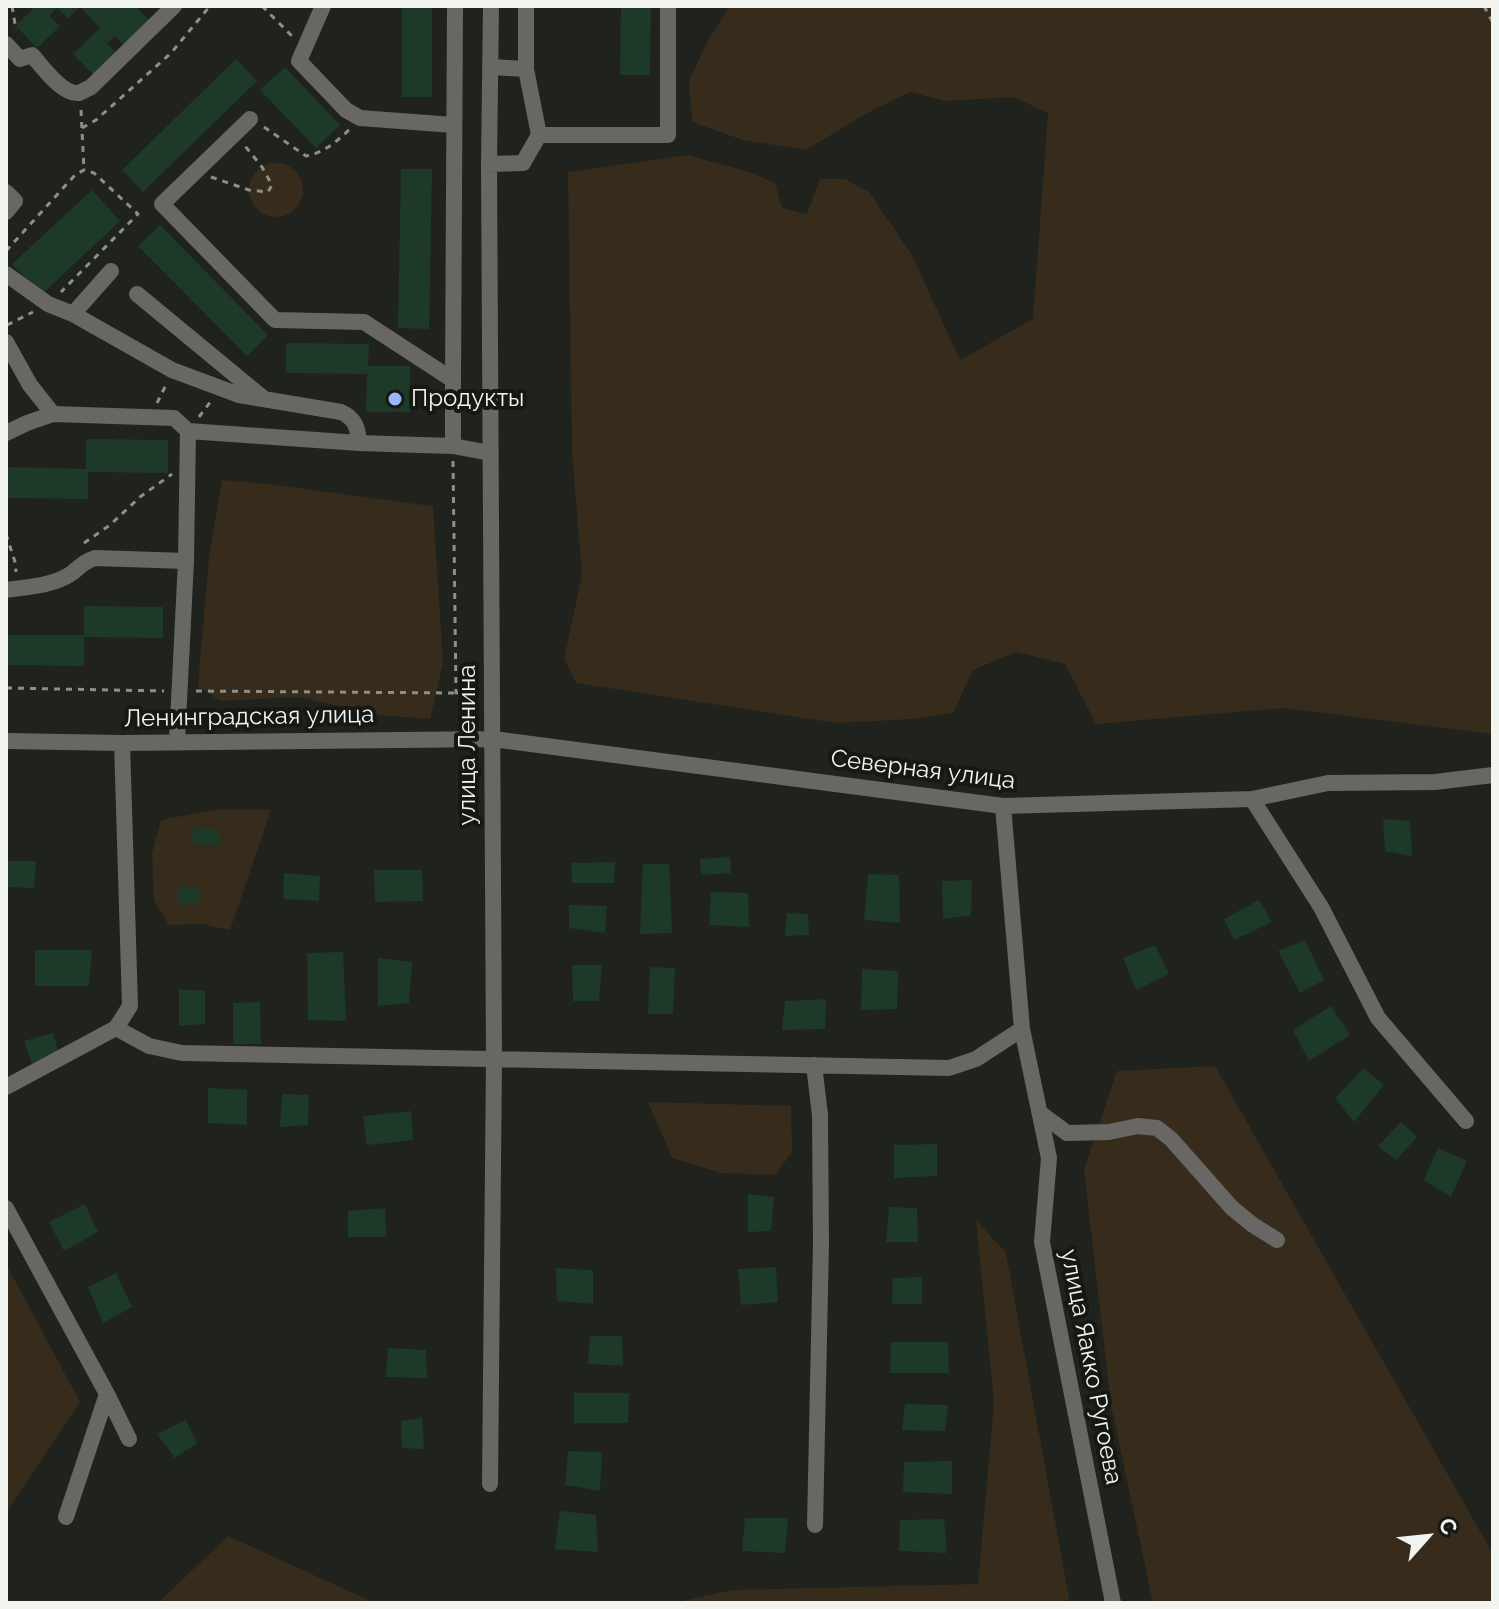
<!DOCTYPE html>
<meta charset="utf-8">
<style>
body{margin:0}
#map{position:relative;width:1499px;height:1609px;overflow:hidden;background:#20221d;font-family:Raleway,sans-serif}
canvas{display:block}
.frame{position:absolute;inset:0;border:8px solid #f2f4f0;pointer-events:none}
.north{position:absolute;left:1387px;top:1497px;width:80px;height:80px;-webkit-text-stroke:6px #161913;paint-order:stroke;rotate:63deg;font-size:22px;font-weight:700;line-height:32px;text-align:center;color:#f2f4f0}
.north::after{content:'';display:block;margin:auto;width:28px;height:36px;background:#f2f4f0;clip-path:polygon(50% 0,100% 100%,50% 72%,0 100%)}
</style>
<div id="map">
<canvas width="1499" height="1609"></canvas>
<div class="frame"></div>
<div class="north">С</div>
</div>
<script>
const ctx = document.querySelector('canvas').getContext('2d');
ctx.lineJoin = 'round';
function paint(path, color) { ctx.fillStyle = color; ctx.fill(path, 'evenodd'); }
function trace(path, color, width, dash) { ctx.strokeStyle = color; ctx.lineWidth = width; ctx.lineCap = dash ? 'butt' : 'round'; ctx.setLineDash(dash || []); ctx.stroke(path); }
function write(font, color, halo, rows, align = 'center') {
  ctx.font = font + ' Raleway,sans-serif'; ctx.lineWidth = 8; ctx.setLineDash([]); ctx.textBaseline = 'middle'; ctx.strokeStyle = halo; ctx.fillStyle = color; for (const [text, x, y, turn = 0] of rows) {
    ctx.save(); ctx.translate(x, y); ctx.rotate((+turn || 0) * Math.PI / 180); ctx.textAlign = isNaN(turn) ? turn : align; if (halo) ctx.strokeText(text, 0, 0); ctx.fillText(text, 0, 0); ctx.restore();
  }
}
const green = new Path2D(`
 M730 6H1493V734L1284 708 1096 724 1065 664 1017 652 973 670 953 713 912 719 836 723 576 683 564 659 582 575 572 451 568 172 687 155 750 172 775 183 782 208 807 214 820 179H845L869 192 912 255 960 360 1033 319 1048 113 1013 97 946 101 910 92 867 113 806 150 743 140 692 122 689 81 708 40Z
 M249 190a27 27 0 1 1 54 0a27 27 0 1 1-54 0Z
 M222 480C293 485 362 498 433 506L443 663 430 719 380 715 298 697 220 701 198 686 209 556Z
 M212 810H271L230 930 202 924 169 925 154 901 152 853 161 820Z
 M1215 1066 1493 1554V1603H1153L1111 1405 1084 1170 1117 1071Z
 M648 1102 791 1106 792 1152 775 1175 721 1173 672 1158Z
 M976 1220 1006 1253 1070 1603H672L733 1590 978 1584 994 1403Z
 M6 1264 80 1402 6 1513Z
 M228 1536 375 1603H158Z`);
const building = new Path2D(`
 M36 6H135L149 20 123 45 115 36 107 43 116 53 94 75 73 54 100 28 80 7 68 18 57 8 49 16 60 26 37 48 16 26Z
 M402 6H432V97H402Z
 M621 6H651L650 75H620Z
 M236 59 257 81 143 192 122 170Z
 M285 67 340 125 316 148 260 90Z
 M401 169H432L429 329 398 328Z
 M92 190 120 221 41 295 12 264Z
 M160 225 268 335 247 356 138 246Z
 M286 343 369 344 368 366H410V412H366L367 374 286 373Z
 M86 439 168 440V473L88 472V499L7 498 8 467 86 469Z
 M84 606 163 607V638L84 637V666L6 665V635H84Z
 M1383 819 1410 821 1412 856 1385 851Z
 M193 828 220 829 219 845 192 844Z
 M730 857 731 873 701 875 700 859Z
 M6 861H36L34 888 6 887Z
 M615 862 614 883H572L571 863Z
 M643 864H669L672 933 640 934Z
 M374 870H422L423 901 375 902Z
 M284 873 320 876 319 901 283 899Z
 M868 874 899 875 900 923 864 920Z
 M972 880 971 915 943 919 942 881Z
 M178 887H199L198 903H178Z
 M711 892 748 893 749 927 709 925Z
 M1259 900 1272 922 1234 940 1224 919Z
 M569 905 607 906 605 933 569 928Z
 M787 913 808 914 809 935 785 936Z
 M1305 940 1324 980 1300 993 1278 951Z
 M1155 945 1169 974 1136 990 1123 958Z
 M35 950H92L89 986H35Z
 M343 952 346 1021 308 1020 307 953Z
 M378 958 412 962 409 1003 378 1006Z
 M572 965H602L599 1001H573Z
 M650 967 675 968 673 1014H648Z
 M862 969 898 971 897 1009 861 1010Z
 M179 989 205 991V1024L179 1026Z
 M826 999 825 1029 782 1030 785 1001Z
 M260 1002 261 1044H233V1003Z
 M1331 1006 1350 1035 1309 1061 1293 1030Z
 M53 1033 59 1054 32 1064 24 1041Z
 M1364 1068 1384 1085 1354 1122 1335 1098Z
 M208 1088 247 1090V1125L208 1123Z
 M282 1094 309 1095 308 1125 280 1127Z
 M411 1111 413 1140 367 1145 363 1116Z
 M1401 1122 1417 1137 1396 1160 1378 1146Z
 M937 1144V1176L894 1178V1145Z
 M1438 1148 1467 1161 1451 1197 1424 1180Z
 M748 1194 774 1197 771 1231 748 1232Z
 M85 1204 98 1232 64 1251 49 1222Z
 M889 1207 917 1208 918 1242H886Z
 M385 1208 386 1237H348V1211Z
 M776 1267 778 1302 741 1305 738 1269Z
 M556 1268 593 1270V1304L557 1301Z
 M116 1273 132 1307 103 1323 88 1287Z
 M922 1277V1304H892L893 1278Z
 M590 1336H622L623 1366 588 1364Z
 M891 1342H948L949 1373H890Z
 M388 1348 426 1350 427 1378 386 1377Z
 M574 1393H629L628 1423H574Z
 M905 1404 948 1405 945 1431 902 1430Z
 M422 1418 424 1449 402 1448 401 1421Z
 M186 1420 197 1443 175 1458 157 1434Z
 M568 1451 602 1452 600 1491 565 1485Z
 M952 1461V1494L903 1492 904 1462Z
 M560 1511 596 1515 598 1552 555 1549Z
 M745 1518H788L785 1553 742 1551Z
 M944 1519 947 1553 899 1551 900 1520Z`);
const path = new Path2D(`
 M12 6 16 30
 M262 6 293 37
 M1484 6 1493 23
 M81 110 84 170
 M264 127 306 156C324 153 337 141 350 129
 M82 128 96 120 171 53 210 6
 M211 177 249 190 268 192 272 185 262 167 245 146
 M6 251 75 175 84 170 94 173 138 214 61 292
 M7 325 33 312
 M157 403 166 385
 M199 417 211 401
 M453 461 456 693 476 694
 M6 534 15 562 16 572
 M84 543 110 525 140 497 172 474
 M6 688 164 691
 M196 691 456 693`);
const minor = new Path2D(`
 M323 6 299 61 346 110 360 118 454 125
 M526 6V69L539 135H668V6
 M6 44 20 59 32 55C42 66 62 95 79 93 81 92 89 88 91 87L174 6
 M490 67 526 69
 M250 119 162 204 275 320 364 322 453 380V446
 M489 164 523 163 539 135
 M6 192 15 201 6 212
 M111 271 73 314 172 370 239 395 341 412C355 418 358 428 359 443
 M6 274 48 304 73 314
 M137 294 263 398
 M6 342 30 385 53 414
 M453 380 455 6
 M6 433 27 423 53 414 174 418 188 431
 M6 590C26 587 51 586 69 575 80 568 80 563 95 558L186 561
 M6 741 122 743 493 739 1003 806 1252 799 1328 783 1435 782 1493 775
 M177 741 186 561 188 431 359 443 453 446 490 453
 M1252 799 1321 907 1378 1018 1466 1121
 M1003 806 1022 1029 1049 1158 1042 1242 1113 1603
 M116 1028 149 1046 182 1053 949 1068 976 1059 1022 1029
 M814 1065 820 1115 821 1244 815 1525
 M6 1087 116 1028 130 1006 122 743
 M1040 1113 1067 1133 1109 1132 1138 1126 1157 1128 1171 1139 1232 1208 1253 1225 1277 1240
 M6 1208 107 1394 129 1439
 M490 1484 494 1059 489 164 491 6
 M66 1517 107 1394`);
const markers = [
 [395,399,8,"#99b5fd"]
];
const poiNames = [
 ["Продукты",411,399]
];
const streetNames = [
 ["Ленинградская улица",249,717,-1],
 ["улица Ленина",468,745,-90],
 ["Северная улица",923,770,7],
 ["улица Яакко Ругоева",1091,1367,79]
];
paint(green, '#372b1c');
paint(building, '#1d3a28');
trace(path, '#8d8f8b', 3, [6, 6]);
trace(minor, '#686764', 16);
for (const [x, y, r, color] of markers) { const dot = new Path2D(); dot.arc(x, y, r, 0, 2 * Math.PI); ctx.fillStyle = color; ctx.fill(dot); trace(dot, '#161913', 3); }
write('24px', '#f2f4f0', '#161913', poiNames, 'left');
write('24px', '#f2f4f0', '#161913', streetNames);
</script>
